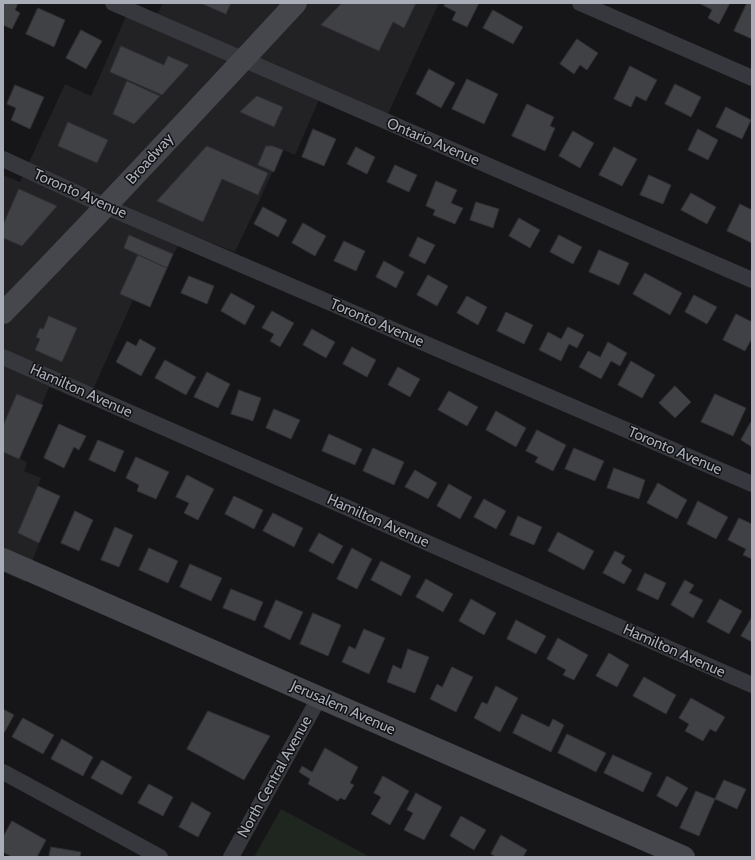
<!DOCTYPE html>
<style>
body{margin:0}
#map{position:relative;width:755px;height:860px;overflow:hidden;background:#161618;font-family:Cabin,sans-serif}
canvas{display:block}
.frame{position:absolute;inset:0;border:4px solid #a8adb8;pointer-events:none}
</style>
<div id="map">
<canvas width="755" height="860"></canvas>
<div class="frame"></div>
</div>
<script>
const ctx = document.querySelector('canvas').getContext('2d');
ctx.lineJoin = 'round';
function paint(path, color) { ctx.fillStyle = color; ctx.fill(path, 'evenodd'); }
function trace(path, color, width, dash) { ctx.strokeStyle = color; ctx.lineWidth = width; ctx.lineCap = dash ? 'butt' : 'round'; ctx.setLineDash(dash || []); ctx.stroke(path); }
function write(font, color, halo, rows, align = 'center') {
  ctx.font = font + ' Cabin,sans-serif'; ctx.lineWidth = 3; ctx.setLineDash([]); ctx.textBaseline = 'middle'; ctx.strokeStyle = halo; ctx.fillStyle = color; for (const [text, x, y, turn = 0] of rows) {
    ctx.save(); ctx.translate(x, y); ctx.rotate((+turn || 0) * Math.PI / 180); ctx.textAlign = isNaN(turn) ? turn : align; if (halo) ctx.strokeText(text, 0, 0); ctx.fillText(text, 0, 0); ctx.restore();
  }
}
const built = new Path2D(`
 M163 3H439L387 116 319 100 295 155 283 150 235 252 184 232 150 307 133 300 87 403 49 387 20 459 27 462 24 471 41 478 38 486 60 496 39 543 25 582 3 572V175L20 182 65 84 91 96 127 14 152 25Z`);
const green = new Path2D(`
 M281 809 370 857H254Z`);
const building = new Path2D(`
 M3 3H18L15 10 20 13 12 29 3 25Z
 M201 3H231L226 14Z
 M342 3H416L404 28 393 22 379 51 321 25Z
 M446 3H479L467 27 452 20 456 12 444 6Z
 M699 3H730L719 24 708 18 712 10Z
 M747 3H752V39L734 31Z
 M38 8 65 20 54 47 26 34Z
 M493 10 523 27 513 44 483 28Z
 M81 30 102 41 86 69 66 58Z
 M577 39 598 53 587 70 580 65 574 74 560 64Z
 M121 46 164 65 168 56 189 65 162 95 110 72Z
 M630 66 657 80 646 101 636 96 631 107 614 99Z
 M429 69 455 83 441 108 416 94Z
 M467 79 498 94 484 124 452 109Z
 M127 81 160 96 134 124 113 114Z
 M675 84 701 97 691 117 665 104Z
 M15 85 44 97 30 129 11 120 16 108 7 104Z
 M257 96 283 107 274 127 240 112Z
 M527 104 554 117 550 126 555 128 545 151 512 136Z
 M726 107 751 120 742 139 716 127Z
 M68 122 108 140 97 163 58 146Z
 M313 129 336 139 324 166 302 157Z
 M698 129 718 140 708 160 688 150Z
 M573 131 594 143 580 168 559 156Z
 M207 146 268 173 258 195 222 179 203 222 157 201Z
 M266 146H273L283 150 274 172 258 165Z
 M356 147 375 157 367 174 347 164Z
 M614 147 637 159 622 186 599 175Z
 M395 165 417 175 409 192 387 182Z
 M649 175 671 185 663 204 640 195Z
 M436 181 457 190 451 203 463 208 455 224 433 215 435 210 426 206Z
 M19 189 57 206 22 246 3 238V225Z
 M691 193 716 207 707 224 681 210Z
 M476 202 499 209 493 228 470 220Z
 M740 204 752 210V243L727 231Z
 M263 207 287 220 278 237 254 224Z
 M519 218 540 230 530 248 509 236Z
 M303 223 326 236 315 256 292 243Z
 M129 235 173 254 167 268 124 248Z
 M559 235 582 247 573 264 550 252Z
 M418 237 435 245 425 264 409 256Z
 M344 241 365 251 356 271 334 261Z
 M599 250 629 263 619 285 589 272Z
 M138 255 167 268 150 307 120 294Z
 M384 261 404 272 396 288 376 277Z
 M645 273 682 293 670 315 633 294Z
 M428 275 448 286 437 306 417 295Z
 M189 276 214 286 207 304 181 293Z
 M231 293 255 306 245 325 221 311Z
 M694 295 717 307 707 324 685 312Z
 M467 296 487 307 478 325 457 313Z
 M272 311 294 323 280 347 270 341 274 334 262 328Z
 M506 312 533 325 524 344 497 331Z
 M736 314 752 322V338L745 351 723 340Z
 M49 316 77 328 62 362 35 350 40 339 36 337 40 328 43 329Z
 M568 327 584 335 577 348 569 344 561 361 539 350 548 332 561 339Z
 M312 329 335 342 326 358 303 345Z
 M140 339 156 348 141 376 116 362 127 341 136 346Z
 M608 342 627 353 620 366 611 361 601 379 579 367 588 351 600 357Z
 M352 347 376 360 367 377 343 364Z
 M165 360 196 377 186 395 155 378Z
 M631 361 655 375 642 398 618 385Z
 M398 367 420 379 410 397 388 385Z
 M207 372 230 384 218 408 194 397Z
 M675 386 691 402 675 418 659 403Z
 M239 390 261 398 253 421 231 414Z
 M449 391 478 407 467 426 438 410Z
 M17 394 43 405 19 459 3 452V426Z
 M715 394 746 408 733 436 701 422Z
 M274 409 300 420 291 439 266 428Z
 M496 411 526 428 516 447 486 430Z
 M752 420V447L741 440Z
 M59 424 86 436 79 450 74 447 64 468 44 458Z
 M537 430 566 445 553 471 535 462 538 457 526 451Z
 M329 434 362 449 355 465 322 451Z
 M98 440 124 451 115 472 89 460Z
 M373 448 404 462 394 485 363 471Z
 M574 448 604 461 595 481 565 469Z
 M136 457 169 472 156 499 137 491 139 485 126 478Z
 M614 468 645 480 639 499 607 488Z
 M415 470 437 483 428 499 405 487Z
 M187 475 214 489 198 520 184 513 189 503 176 497Z
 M658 483 687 500 677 519 647 503Z
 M449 484 472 497 460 519 437 506Z
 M38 486 60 496 39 543 18 533Z
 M234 496 263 510 254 529 225 514Z
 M484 499 506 511 496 529 474 517Z
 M698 501 728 517 716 539 687 524Z
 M75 511 93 520 79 551 61 543Z
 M273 513 303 528 294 547 263 531Z
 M518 516 542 527 534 545 510 535Z
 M739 518 752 524V559L743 555 746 549 728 540Z
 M115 527 133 535 119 567 101 560Z
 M558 532 594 551 584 570 548 551Z
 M319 533 343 546 333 564 309 551Z
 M149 548 178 561 168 583 139 570Z
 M352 548 372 559 357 589 337 579Z
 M615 551 625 556 621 563 632 570 624 584 603 573Z
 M381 561 411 576 401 596 371 580Z
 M190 564 222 578 211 601 180 587Z
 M645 573 666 583 658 600 637 590Z
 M426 579 453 594 443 612 416 597Z
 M685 580 694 585 689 593 703 600 693 618 671 605Z
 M231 589 263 602 255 621 223 608Z
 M471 599 496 613 484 635 459 621Z
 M720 599 742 611 729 634 707 622Z
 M276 600 303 612 290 640 264 627Z
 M313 613 341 625 328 656 300 644Z
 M752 617V642L741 636Z
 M516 620 546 636 536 654 507 639Z
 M364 629 385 638 369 674 342 662 349 646 355 649Z
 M558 638 588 655 574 680 563 675 566 670 547 659Z
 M408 649 429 657 415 693 387 682 393 665 401 669Z
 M609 653 629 665 617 687 596 676Z
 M452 667 473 677 456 712 430 699 437 684 442 687Z
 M644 677 676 695 666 714 633 696Z
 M496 686 518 698 500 732 474 718 482 702 487 704Z
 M691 698 725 717 716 732 710 729 703 741 685 731 689 724 679 718Z
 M3 709 14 715 4 733 3 732Z
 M208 711 270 736 244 780 187 749Z
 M522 714 549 727 553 719 564 725 551 752 513 733Z
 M23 718 54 735 43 754 12 737Z
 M567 734 606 753 596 772 558 753Z
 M62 739 93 757 83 776 51 759Z
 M325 748 358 767 350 783 354 785 345 800 340 798 338 801 308 784 310 779 299 772 302 766 312 772Z
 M613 755 652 773 643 792 604 773Z
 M102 760 132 777 122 795 91 778Z
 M383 776 409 791 390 825 371 814 381 797 374 793Z
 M667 776 688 788 677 807 657 796Z
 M724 780 746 789 737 809 715 799Z
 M149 784 173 797 163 816 138 803Z
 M696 791 715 799 699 836 680 828Z
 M416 793 442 807 424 840 404 830 413 813 407 810Z
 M192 802 211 813 198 837 179 827Z
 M461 816 486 830 474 850 450 836Z
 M12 821 46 840 37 857H12L3 852V837Z
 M501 835 527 850 523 857H496L491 854Z
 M51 847 81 852 80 857H49Z`);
const street = new Path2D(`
 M113 3 752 280
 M580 3 752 78
 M3 159 107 207 752 484
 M3 357 752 685
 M3 772 160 857
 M231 857 319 698`);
const secondary = new Path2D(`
 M3 313C102 212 199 107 296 3
 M3 559 684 857`);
const streetNames = [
 ["Ontario Avenue",433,142,23],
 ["Broadway",150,159,-48],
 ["Toronto Avenue",80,194,24],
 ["Toronto Avenue",377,323,23],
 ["Hamilton Avenue",81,391,24],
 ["Toronto Avenue",675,451,23],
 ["Hamilton Avenue",378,521,24],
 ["Hamilton Avenue",674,651,24],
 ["Jerusalem Avenue",343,708,24],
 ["North Central Avenue",275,777,-61]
];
paint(built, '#222225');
paint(green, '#1e261f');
paint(building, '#404145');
trace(building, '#303034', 1);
trace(street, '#37383d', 16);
trace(secondary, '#45474d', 22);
write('15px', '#a8adb8', '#111113', streetNames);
</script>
